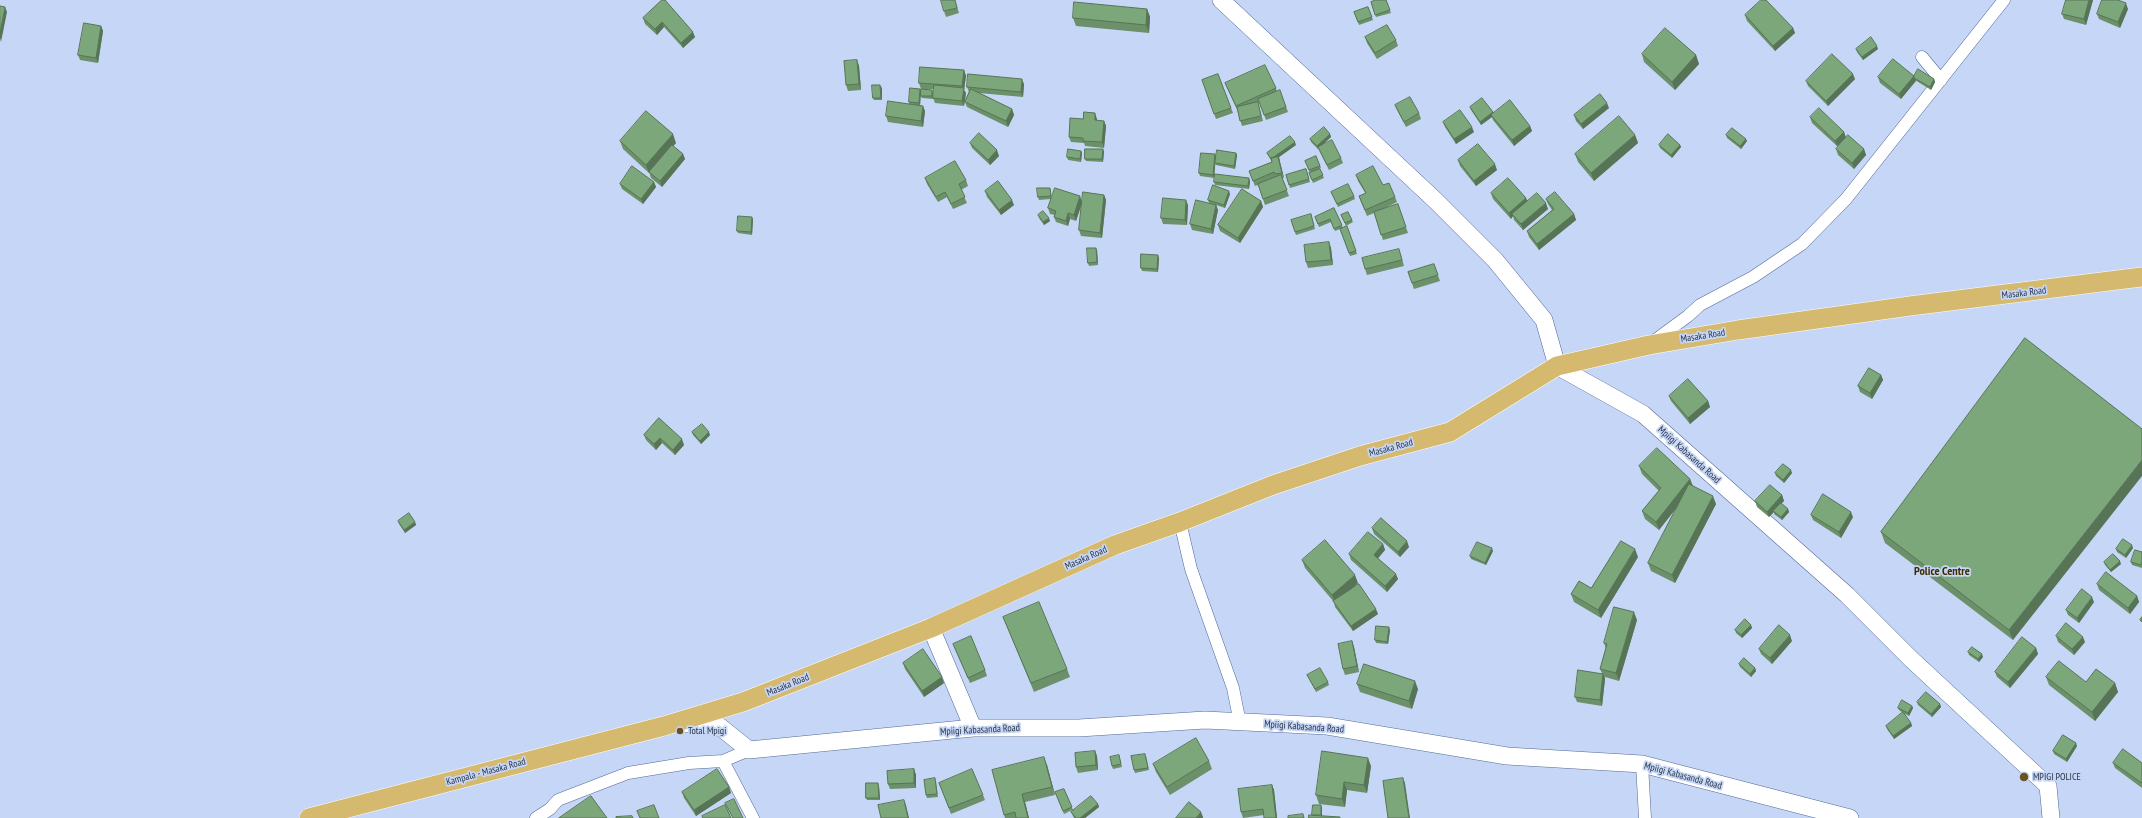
<!DOCTYPE html>
<style>
body{margin:0}
canvas{display:block;background:#c6d6f6}
</style>
<canvas width="2142" height="818"></canvas>
<script>
const ctx = document.querySelector('canvas').getContext('2d');
ctx.lineJoin = 'round';
function trace(path, color, width, dash) { ctx.strokeStyle = color; ctx.lineWidth = width; ctx.lineCap = dash ? 'butt' : 'round'; ctx.setLineDash(dash || []); ctx.stroke(path); }
function paint(path, color) { ctx.fillStyle = color; ctx.fill(path, 'evenodd'); }
function write(font, color, halo, rows, align = 'center') {
  ctx.font = font + ' "PT Sans Narrow",sans-serif'; ctx.lineWidth = 3.5; ctx.setLineDash([]); ctx.textBaseline = 'middle'; ctx.strokeStyle = halo; ctx.fillStyle = color; for (const [text, x, y, turn = 0] of rows) {
    ctx.save(); ctx.translate(x, y); ctx.rotate((+turn || 0) * Math.PI / 180); ctx.textAlign = isNaN(turn) ? turn : align; if (halo) ctx.strokeText(text, 0, 0); ctx.fillText(text, 0, 0); ctx.restore();
  }
}
const minor = new Path2D(`
 M1922 57 1941 80
 M1654 341 1688 316 1700 305 1753 277 1802 244 1846 199 2004 0
 M1180 522 1191 569 1233 688 1240 723
 M723 761 753 818
 M1642 764 1645 818
 M536 818 550 809 558 800 628 773 689 763 723 761 749 750`);
const secondary = new Path2D(`
 M1221 0 1436 201 1495 260 1544 320 1557 366 1643 414 1847 595 1911 659 2048 786 2051 818
 M931 628 973 728
 M684 724 714 722 749 750 973 728H1079L1205 720 1327 726 1507 756 1642 764 1850 818`);
const primary = new Path2D(`
 M309 818 664 726 743 702 931 628 1115 545 1180 522 1273 485 1360 456 1450 432 1557 366 1649 345 1738 330 1910 306 2142 277`);
const wall = new Path2D(`
 M662 0 695 37 683 48 664 27 657 35 645 24 643 18Z
 M955 0 959 13 946 17 944 11Z
 M1386 0 1391 13 1376 17 1371 2Z
 M2093 0 2086 25 2064 19 2062 14Z
 M1368 7 1373 20 1359 25 1354 12Z
 M1147 9 1150 17 1149 33 1076 26 1073 18Z
 M2128 9 2120 28 2099 19 2097 14Z
 M1745 15 1793 28 1795 33 1775 51 1747 21Z
 M101 26 103 31 98 63 80 60 78 55Z
 M1365 37 1396 40 1398 46 1377 59 1367 43Z
 M1856 49H1878L1863 60 1857 52Z
 M1642 54 1696 55 1699 64 1675 90 1644 62Z
 M857 60 859 66 861 90 848 91 846 85Z
 M964 70 966 76 964 90 966 93 964 106 935 103 933 98 934 89H921L919 83Z
 M1218 74 1233 113 1216 119 1202 80Z
 M1914 76 1934 79 1935 82 1931 90 1915 80 1901 99 1880 83 1878 77Z
 M1855 79 1828 106 1808 86 1806 81Z
 M1225 83 1276 88 1277 92 1280 90 1288 112 1266 120 1259 102H1258L1263 121 1242 126 1238 112Z
 M1024 84 1023 97 979 93 1012 109 1014 115 1008 127 967 107 965 102 969 92 967 87Z
 M882 88V100H874L873 98Z
 M920 89 921 92 920 105 925 111 923 127 888 122 886 116 909 104V102Z
 M932 90 933 93V99L922 98 921 96Z
 M1395 105 1419 113 1421 119 1406 127 1397 110Z
 M1470 107 1493 113 1530 126 1532 131 1514 146 1493 120 1492 117 1481 125 1471 110Z
 M1609 108 1583 129 1576 121 1574 115Z
 M1810 117 1844 132 1846 138 1837 146 1812 123Z
 M1083 119H1097V120L1104 121 1106 126 1104 148 1085 146 1084 143 1071 142 1069 137Z
 M1443 122 1474 132 1456 144 1445 127Z
 M1330 134 1331 137 1322 145 1341 158 1343 163 1329 170 1318 148V149L1311 142 1310 139Z
 M1635 135 1638 143 1594 181 1578 162 1575 154Z
 M1726 135 1747 141 1741 149 1727 138Z
 M620 141 676 143 673 146 683 154 685 159 662 187 651 178 649 172H650L649 173 623 149Z
 M970 143 999 156 990 165 972 148Z
 M1296 145 1279 157 1280 162 1284 178H1282L1289 196 1265 205 1258 185 1255 186 1249 171 1272 162 1268 155 1267 153Z
 M1659 145H1680L1681 147 1672 158 1660 148Z
 M1103 149 1104 152 1103 162 1086 161 1085 159Z
 M1836 149H1864L1866 155 1854 169 1838 155Z
 M1081 151 1082 153 1081 162 1068 160 1067 157Z
 M1236 153 1237 155 1235 169 1216 165 1215 163 1214 178 1200 176 1199 173 1215 154 1216 157Z
 M1316 156 1321 168 1310 173 1305 161Z
 M1458 160 1497 170 1476 186 1460 166Z
 M1306 169 1310 182 1290 188 1286 175Z
 M1320 169 1324 178 1313 183 1309 173Z
 M1356 175 1395 197 1397 202 1383 209 1398 204 1408 233 1383 240 1374 213 1367 216 1361 202 1359 196 1366 194 1358 181Z
 M925 178 966 180 968 186 961 190 967 203 953 209 947 197 938 202 927 184Z
 M1250 181 1249 189 1215 185 1214 182Z
 M654 182 656 187 643 204 622 189 620 184Z
 M1050 188 1051 191V198L1082 201 1104 195 1106 200 1102 238 1081 236 1079 230 1082 204 1076 221 1070 219 1068 226 1056 222 1054 217 1055 215 1050 214 1048 208 1051 199 1039 200 1038 197Z
 M985 191 1014 205 1001 215 987 197Z
 M1331 192 1354 196 1355 199 1338 207Z
 M1491 193 1526 198 1527 201 1548 209 1523 230 1514 220 1513 216 1511 219 1493 199Z
 M1230 194 1225 208 1216 205 1218 210 1213 234 1192 230 1190 224 1212 204 1209 203 1208 200Z
 M1546 199 1574 214 1576 220 1539 250 1529 237 1527 231 1552 210 1548 204Z
 M1261 201 1263 207 1240 243 1220 231 1218 225Z
 M1188 205 1187 225 1163 224 1161 218Z
 M1334 208 1343 228 1341 229 1347 226 1357 254 1350 256 1340 229 1335 231 1331 222 1319 227 1315 217Z
 M1348 212 1353 222 1346 226 1341 215Z
 M1311 214 1315 229 1296 235 1295 232Z
 M1038 215 1050 221 1044 225 1039 218Z
 M752 217 753 220 752 235 738 233 737 231Z
 M1329 242 1331 248 1333 265 1308 268 1306 262Z
 M1097 250 1098 265 1089 266 1088 263Z
 M1401 255 1404 266 1367 275 1365 269Z
 M1159 258 1158 272 1142 271 1141 268Z
 M1434 264 1440 281 1414 289 1408 272Z
 M2025 338 2013 640 1885 543 1881 532Z
 M1881 375 1883 380 1872 399 1860 392 1858 386Z
 M1669 396 1708 401 1710 407 1690 424 1671 401Z
 M659 418 684 445 675 455 662 443 656 450 646 440 644 435Z
 M692 432 710 435 701 444 693 435Z
 M1639 466 1690 479 1693 486 1716 504 1675 583 1651 571 1648 563 1677 507 1659 530 1645 519 1642 511 1659 491 1642 474Z
 M1775 473H1792L1784 483 1776 476Z
 M1782 495 1784 501 1781 503 1788 509 1789 512 1782 520 1774 514V512L1769 517 1757 507 1755 501Z
 M1811 515 1853 517 1841 538 1813 520Z
 M398 521 415 522 416 525 405 533 399 524Z
 M1372 528 1409 547 1400 557 1374 534Z
 M1383 544 1385 550 1377 558 1398 579 1387 592 1351 560 1349 554Z
 M2133 548 2126 558 2117 552 2116 549Z
 M1493 551 1486 565 1471 559 1470 556Z
 M2142 552V568L2132 565 2131 562Z
 M1638 557 1601 618 1574 602 1571 594 1591 588Z
 M1302 560 1358 583 1352 589 1378 614 1353 631 1335 607 1334 602 1305 568Z
 M2104 562 2121 564 2111 572 2105 565Z
 M2097 584 2137 596 2139 602 2130 614 2099 590Z
 M2094 602 2079 623 2068 615 2066 610Z
 M1003 617 1067 669 1070 677 1034 692Z
 M1637 620 1619 681 1605 677V679L1602 706 1577 702 1575 697 1602 673 1600 669 1606 649 1604 643Z
 M1751 625 1752 628 1742 638 1736 633 1735 630Z
 M1390 630 1388 644 1376 643 1375 640Z
 M2056 636 2085 642 2074 655 2058 642Z
 M1352 641 1354 647 1359 672 1345 675 1343 669Z
 M1792 641 1772 664 1761 654 1759 649Z
 M953 644 985 670 987 676 970 683Z
 M2036 648 2038 654 2010 688 1997 677 1995 672Z
 M1968 652 1983 657 1979 662 1969 655Z
 M903 663 944 683 924 697 905 669Z
 M1739 664 1755 668 1756 671 1751 677 1740 667Z
 M1307 675 1328 682 1329 685 1316 692Z
 M2046 677 2086 682 2115 683 2118 692 2095 721 2049 685Z
 M1357 684 1418 689 1412 709 1360 692Z
 M1917 702 1940 704 1941 707 1932 717 1918 705Z
 M1912 706 1913 708 1909 716 1903 713 1911 723 1912 726 1894 739 1887 729 1886 726 1903 713 1899 710 1898 708Z
 M2077 746 2067 762 2054 754 2053 751Z
 M1095 751 1097 756 1098 770 1078 773 1076 767Z
 M1119 755 1122 767 1113 769 1112 766Z
 M1146 756 1149 770 1135 773 1134 770Z
 M1209 761 1212 769 1170 795 1156 772 1153 764Z
 M2113 763H2142V788L2115 768Z
 M1047 765 1055 795 1025 802 1029 818H1005L1004 815Z
 M1371 766 1367 793 1347 790 1345 807 1319 804 1316 795Z
 M914 769 916 775V788L890 789 888 784Z
 M936 781 938 797 927 798 926 795Z
 M939 783 983 795 985 800 951 814Z
 M1272 785 1274 790 1277 818H1264V815L1243 818 1241 812Z
 M879 786 880 800H867L866 798Z
 M729 787 731 793 696 816 684 798 682 792Z
 M1064 789 1073 810 1098 804 1099 807 1085 818H1074L1071 812 1072 810 1064 814 1055 792Z`);
const shadedWall = new Path2D(`
 M2089 0H2093L2086 25 2084 19Z
 M2126 3 2128 9 2120 28 2118 22Z
 M5 7 7 12 1 42 0 38V33Z
 M1147 9 1150 17 1149 33 1146 25Z
 M662 22 664 27 657 35 655 29Z
 M101 26 103 31 98 63 96 58Z
 M1793 28 1795 33 1775 51 1773 46Z
 M693 32 695 37 683 48 681 43Z
 M1877 46 1878 49 1863 60 1862 57Z
 M1696 55 1699 64 1675 90 1672 82Z
 M857 60 859 66 861 90 859 84Z
 M964 70 966 76 964 90 966 93 964 106 962 101 963 89 962 86Z
 M1853 74 1855 79 1828 106 1826 101Z
 M1914 76 1916 81 1901 99 1899 94Z
 M1022 79 1024 84 1023 97 1021 92Z
 M1934 79 1935 82 1931 90 1930 87Z
 M880 85 882 88V100L881 98Z
 M920 89 921 92 920 106 919 103Z
 M1607 103 1609 108 1583 129 1581 124Z
 M923 106 925 111 923 127 921 121Z
 M1012 109 1014 115 1008 127 1006 121Z
 M1493 112 1494 115H1491L1492 117 1481 125 1480 122Z
 M1095 113 1097 119V125L1095 120Z
 M1104 121 1106 126 1104 148 1102 142Z
 M1530 126 1532 131 1514 146 1512 140Z
 M1472 127 1474 132 1456 144 1454 139Z
 M1844 132 1846 138 1837 146 1835 141Z
 M673 134 676 143 649 173 646 165Z
 M1330 134 1331 137 1318 149 1317 146Z
 M1635 135 1638 143 1594 181 1591 173Z
 M1746 139 1747 141 1741 149 1740 146Z
 M1295 142 1296 145 1279 157 1280 162 1284 178 1282 173 1271 159Z
 M1680 145 1681 147 1672 158 1671 155Z
 M1103 149 1104 152 1103 162 1102 159Z
 M1864 149 1866 155 1854 169 1852 163Z
 M997 150 999 156 990 165 988 160Z
 M1081 151 1082 153 1081 162 1080 159Z
 M1236 153 1237 155 1235 169 1234 166Z
 M683 154 685 159 662 187 660 181Z
 M1215 154 1216 157 1214 178 1213 175Z
 M1495 164 1497 170 1476 186 1474 181Z
 M1249 178 1250 181 1249 189 1248 186Z
 M654 182 656 187 643 204 641 199Z
 M1229 191 1230 194 1225 208 1224 205Z
 M1104 195 1106 200 1102 238 1100 233Z
 M1080 196 1082 202 1076 221 1074 215Z
 M1526 198 1528 203 1512 214 1513 216 1511 219 1509 213Z
 M1012 200 1014 205 1001 215 999 210Z
 M1186 200 1188 205 1187 225 1185 220Z
 M1261 201 1263 207 1240 243 1238 238Z
 M1546 203 1548 209 1523 230 1521 224Z
 M1216 205 1218 210 1213 234 1211 229Z
 M1068 213 1070 219 1068 226 1066 221Z
 M1574 214 1576 220 1539 250 1537 244Z
 M752 217 753 220 752 235 751 232Z
 M1049 218 1050 221 1044 225 1043 222Z
 M1329 242 1331 248 1333 265 1331 260Z
 M1096 248 1097 250 1098 265 1097 262Z
 M1158 255 1159 258 1158 272 1157 269Z
 M1881 375 1883 380 1872 399 1870 393Z
 M1708 401 1710 407 1690 424 1688 418Z
 M709 432 710 435 701 444 700 441Z
 M660 438 662 443 656 450 654 444Z
 M682 439 684 445 675 455 673 450Z
 M2142 460V476L2013 640 2009 630Z
 M1791 470 1792 473 1784 483 1783 480Z
 M1690 479 1693 487 1659 530 1656 522Z
 M1782 495 1784 501 1769 517 1767 512Z
 M1713 496 1716 504 1675 583 1672 575Z
 M1788 509 1789 512 1782 520 1781 517Z
 M1851 512 1853 517 1841 538 1839 532Z
 M415 522 416 525 405 533 404 530Z
 M1407 541 1409 547 1400 557 1398 552Z
 M1383 544 1385 550 1376 561 1374 555Z
 M2132 545 2133 548 2126 558 2125 555Z
 M1492 548 1493 551 1486 565 1485 563Z
 M1635 549 1638 557 1601 618 1598 610Z
 M2120 561 2121 564 2111 572 2110 570Z
 M1396 574 1398 579 1387 592 1385 586Z
 M1355 575 1358 583 1335 603 1332 595Z
 M2137 596 2139 602 2130 614 2128 608Z
 M2092 597 2094 602 2079 623 2077 618Z
 M1376 609 1378 614 1353 631 1351 626Z
 M1634 612 1637 620 1619 681 1616 673Z
 M1751 625 1752 628 1742 638 1741 635Z
 M1389 627 1390 630 1388 644 1387 642Z
 M1790 635 1792 641 1772 664 1770 658Z
 M2083 637 2085 642 2074 655 2072 649Z
 M1352 641 1354 647 1359 672 1357 666Z
 M2036 648 2038 654 2010 688 2008 682Z
 M1982 654 1983 657 1979 662 1978 659Z
 M1755 668 1756 671 1751 677 1750 674Z
 M1603 674 1605 679 1602 706 1600 700Z
 M942 677 944 683 924 697 922 691Z
 M1415 681 1418 689 1412 709 1409 701Z
 M2115 683 2118 692 2095 721 2092 712Z
 M1940 704 1941 707 1932 717 1931 714Z
 M1912 706 1913 708 1909 716 1908 713Z
 M1911 723 1912 726 1894 739 1893 736Z
 M2076 743 2077 746 2067 762 2066 759Z
 M1095 751 1097 756 1098 770 1096 765Z
 M1044 757 1047 765 1055 795 1052 787Z
 M1368 758 1371 766 1367 793 1364 785Z
 M914 769 916 775V788L914 783Z
 M1403 778 1405 783 1410 818H1409Z
 M1344 782 1347 790 1345 807 1342 799Z
 M878 783 879 786 880 800 879 798Z
 M1272 785 1274 790 1277 818H1276Z
 M729 787 731 793 696 816 694 810Z
 M1022 794 1025 802 1029 818H1028Z
 M904 800 906 805 909 818H908Z
 M1098 804 1099 807 1085 818H1080Z
 M1321 805 1322 808V818L1321 816Z
 M1201 812 1203 817V818H1196Z`);
const building = new Path2D(`
 M662 0H665L693 32 681 43 662 22 655 29 643 18Z
 M941 0H955L957 8 944 11Z
 M1376 0H1386L1390 10 1375 15 1371 2Z
 M1761 0H1766L1793 28 1773 46 1745 15Z
 M2066 0H2089L2084 19 2062 14Z
 M2102 0H2118L2126 3 2118 22 2097 14Z
 M1074 2 1147 9 1146 25 1073 18Z
 M0 6 5 7 0 33Z
 M1368 7 1372 17 1358 22 1354 12Z
 M84 23 101 26 96 58 78 55Z
 M1387 25 1396 40 1375 53 1365 37Z
 M1665 28 1696 55 1672 82 1642 54Z
 M1871 37 1877 46 1862 57 1856 49Z
 M1832 54 1853 74 1826 101 1806 81Z
 M1893 59 1914 76 1899 94 1878 77Z
 M857 60 859 84 846 85 844 61Z
 M1265 65 1276 88 1236 106 1225 83Z
 M920 67 964 70 962 86 919 83Z
 M1918 69 1934 79 1930 87 1914 78V76Z
 M968 74 1022 79 1021 92 967 87Z
 M1218 74 1231 108 1214 114 1202 80Z
 M872 85H880L881 98H873Z
 M934 85 964 88 962 101 933 98Z
 M910 88 920 89 919 103 909 102Z
 M921 89 932 90V96H921Z
 M971 89 1012 109 1006 121 965 102Z
 M1280 90 1286 107 1264 115 1258 99Z
 M1600 94 1607 103 1581 124 1574 115Z
 M1410 97 1419 113 1404 122 1395 105Z
 M1482 98 1493 112 1480 122 1470 107Z
 M1510 100 1530 126 1512 140 1491 115Z
 M888 101 923 106 921 121 886 116Z
 M1258 102 1261 116 1240 121 1237 107Z
 M1819 108 1844 132 1835 141 1810 117Z
 M1460 110 1472 127 1454 139 1443 122Z
 M646 111 673 134 646 165 620 141Z
 M1084 112 1095 113V120L1104 121 1102 142 1083 141V138L1069 137 1070 118 1083 119Z
 M1619 116 1635 135 1591 173 1575 154Z
 M1324 127 1330 134 1317 146 1310 139Z
 M1732 128 1746 139 1740 146 1726 135Z
 M979 133 997 150 988 160 970 143Z
 M1668 134 1680 145 1671 155 1659 145Z
 M1848 135 1864 149 1852 163 1836 149Z
 M1290 136 1295 142 1271 159 1267 153Z
 M1332 140 1341 158 1327 165 1318 147Z
 M1478 144 1495 164 1474 181 1458 160Z
 M672 145 683 154 660 181 649 172Z
 M1068 149 1081 151 1080 159 1067 157Z
 M1085 149H1103L1102 159H1085Z
 M1217 150 1236 153 1234 166 1215 163Z
 M1201 153 1215 154 1213 175 1199 173Z
 M1316 156 1320 166 1309 170 1305 161Z
 M1278 157 1282 173 1275 174 1274 172 1253 181 1249 171 1272 162 1271 158Z
 M955 161 966 180 959 184 965 197 951 204 945 192 936 197 925 178Z
 M632 166 654 182 641 199 620 184Z
 M1373 166 1383 185 1389 183 1395 197 1365 210 1359 196 1366 193 1356 175Z
 M1306 169 1309 179 1289 185 1286 175Z
 M1320 169 1323 175 1312 180 1309 173Z
 M1215 174 1249 178 1248 186 1214 182Z
 M1281 175 1287 190 1263 199 1258 184Z
 M1508 178 1526 198 1509 213 1491 193Z
 M998 181 1012 200 999 210 985 191Z
 M1348 184 1354 196 1337 204 1331 192Z
 M1213 185 1229 191 1224 205 1208 200Z
 M1037 188H1050L1051 196 1038 197Z
 M1055 188 1080 196 1074 215 1068 213 1066 221 1054 217 1056 211 1048 208Z
 M1242 189 1261 201 1238 238 1218 225Z
 M1083 192 1104 195 1100 233 1079 230Z
 M1555 192 1574 214 1537 244 1527 231 1554 209 1546 199Z
 M1537 193 1546 203 1521 224 1512 214Z
 M1163 198 1186 200 1185 220 1161 218Z
 M1196 200 1216 205 1211 229 1190 224Z
 M1398 204 1406 227 1381 235 1374 212Z
 M1334 208 1342 225 1334 229 1330 219 1318 224 1315 217Z
 M1043 211 1049 218 1043 222 1038 215Z
 M1348 212 1352 220 1345 223 1341 215Z
 M1311 214 1314 226 1295 232 1291 220Z
 M738 216 752 217 751 232 737 231Z
 M1347 226 1356 251 1349 253 1340 229Z
 M1329 242 1331 260 1306 262 1304 245Z
 M1087 248H1096L1097 262 1088 263Z
 M1399 249 1402 260 1365 269 1362 258Z
 M1141 254 1158 255 1157 269 1141 268Z
 M1434 264 1438 275 1412 283 1408 272Z
 M2025 338 2142 429V460L2009 630 1881 532Z
 M1869 368 1881 375 1870 393 1858 386Z
 M1688 379 1708 401 1688 418 1669 396Z
 M659 418 682 439 673 450 660 438 654 444 644 435Z
 M702 424 709 432 700 441 692 432Z
 M1657 448 1690 479 1656 522 1642 511 1661 488 1639 466Z
 M1783 464 1791 470 1783 480 1775 473Z
 M1689 484 1713 496 1672 575 1648 563Z
 M1770 485 1782 495 1767 512 1755 501Z
 M1823 494 1851 512 1839 532 1811 515Z
 M1781 503 1788 509 1781 517 1773 511Z
 M409 513 415 522 404 530 398 521Z
 M1381 518 1407 541 1398 552 1372 528Z
 M1368 532 1383 544 1374 555 1396 574 1385 586 1349 554Z
 M2123 539 2132 545 2125 555 2116 549Z
 M1325 540 1355 575 1332 595 1302 560Z
 M1621 541 1635 549 1598 610 1571 594 1579 581 1591 588Z
 M1477 542 1492 548 1485 563 1470 556Z
 M2135 550 2142 552V562L2141 565 2131 562Z
 M2113 554 2120 561 2110 570 2104 562Z
 M2106 572 2137 596 2128 608 2097 584Z
 M1359 584 1376 609 1351 626 1333 601Z
 M2082 589 2092 597 2077 618 2066 610Z
 M1039 602 1067 669 1031 683 1003 617Z
 M1614 607 1634 612 1616 673 1600 669 1607 644 1604 643Z
 M2142 617V622L2140 620Z
 M1745 619 1751 625 1741 635 1735 630Z
 M2066 623 2083 637 2072 649 2056 636Z
 M1779 625 1790 635 1770 658 1759 649Z
 M1376 626 1389 627 1387 642 1375 640Z
 M971 636 985 670 968 678 953 644Z
 M2022 637 2036 648 2008 682 1995 672Z
 M1352 641 1357 666 1343 669 1338 644Z
 M1972 647 1982 654 1978 659 1968 652Z
 M923 649 942 677 922 691 903 663Z
 M1744 658 1755 668 1750 674 1739 664Z
 M2059 661 2086 682 2096 669 2115 683 2092 712 2046 677Z
 M1364 664 1415 681 1409 701 1357 684Z
 M1320 668 1328 682 1315 689 1307 675Z
 M1578 670 1603 674 1600 700 1575 697Z
 M1926 692 1940 704 1931 714 1917 702Z
 M1902 700 1912 706 1908 713 1898 708Z
 M1903 712 1911 723 1893 736 1886 726Z
 M2063 735 2076 743 2066 759 2053 751Z
 M1196 738 1209 761 1167 787 1153 764Z
 M2123 749 2142 763V783L2113 763Z
 M1095 751 1096 765 1076 767 1075 753Z
 M1322 751 1368 758 1364 785 1344 782 1342 799 1316 795Z
 M1145 754 1148 768 1134 770 1131 756Z
 M1119 755 1121 764 1112 766 1110 757Z
 M1044 757 1052 787 1022 794 1028 818H1016L1015 812 1004 815 992 770Z
 M717 769 729 787 694 810 682 792Z
 M914 769V783L888 784 887 771Z
 M972 769 983 795 949 808 939 783Z
 M935 778 937 794 926 795 924 780Z
 M1403 778 1409 818H1388L1383 781Z
 M866 783H878L879 798H866Z
 M1272 785 1276 818H1264L1263 809 1241 812 1238 789Z
 M1064 789 1072 807 1063 811 1055 792Z
 M591 796 607 818H559Z
 M1091 796 1098 804 1080 818H1076L1071 812Z
 M734 799 743 818H733L725 803Z
 M904 800 908 818H881L878 805Z
 M1189 802 1201 812 1196 818H1176Z
 M654 805 659 818H640L637 811Z
 M725 805 731 818H703L702 816Z
 M1313 805H1321V815H1312Z
 M1303 814 1304 818H1288V816Z
 M1309 815 1340 817V818H1309Z
 M632 816 633 818H616V817Z`);
const markers = [
 [680,731,4,"#6a5323"],
 [2024,777,5,"#6a5323"]
];
const streetNames = [
 ["Masaka Road",2024,293,-7],
 ["Masaka Road",1703,336,-9],
 ["Masaka Road",1391,448,-15],
 ["Mpiigi Kabasanda Road",1689,455,42],
 ["Masaka Road",1086,558,-24],
 ["Masaka Road",788,685,-22],
 ["Mpiigi Kabasanda Road",1304,727,4],
 ["Mpiigi Kabasanda Road",980,730,-3],
 ["Kampala - Masaka Road",486,772,-15],
 ["Mpiigi Kabasanda Road",1683,776,15]
];
const poiNames = [
 ["Total Mpigi",688,731],
 ["MPIGI POLICE",2033,777]
];
const quarterNames = [
 ["Police Centre",1942,572]
];
trace(minor, '#536998', 13);
trace(secondary, '#536998', 18);
trace(primary, '#fff', 20);
trace(minor, '#fff', 12);
trace(secondary, '#fff', 17);
trace(primary, '#d5b96f', 19);
paint(wall, '#6b906a');
paint(shadedWall, '#577556');
paint(building, '#7ca77b');
trace(building, '#577556', 1);
for (const [x, y, r, color] of markers) { const dot = new Path2D(); dot.arc(x, y, r, 0, 2 * Math.PI); ctx.fillStyle = color; ctx.fill(dot); trace(dot, '#c6d6f6', 1.5); }
write('10px', '#2a3549', '#c6d6f6', streetNames);
write('10px', '#2a3549', '#c6d6f6', poiNames, 'left');
write('bold 12px', '#3d2b02', '#c6d6f6', quarterNames);
</script>
